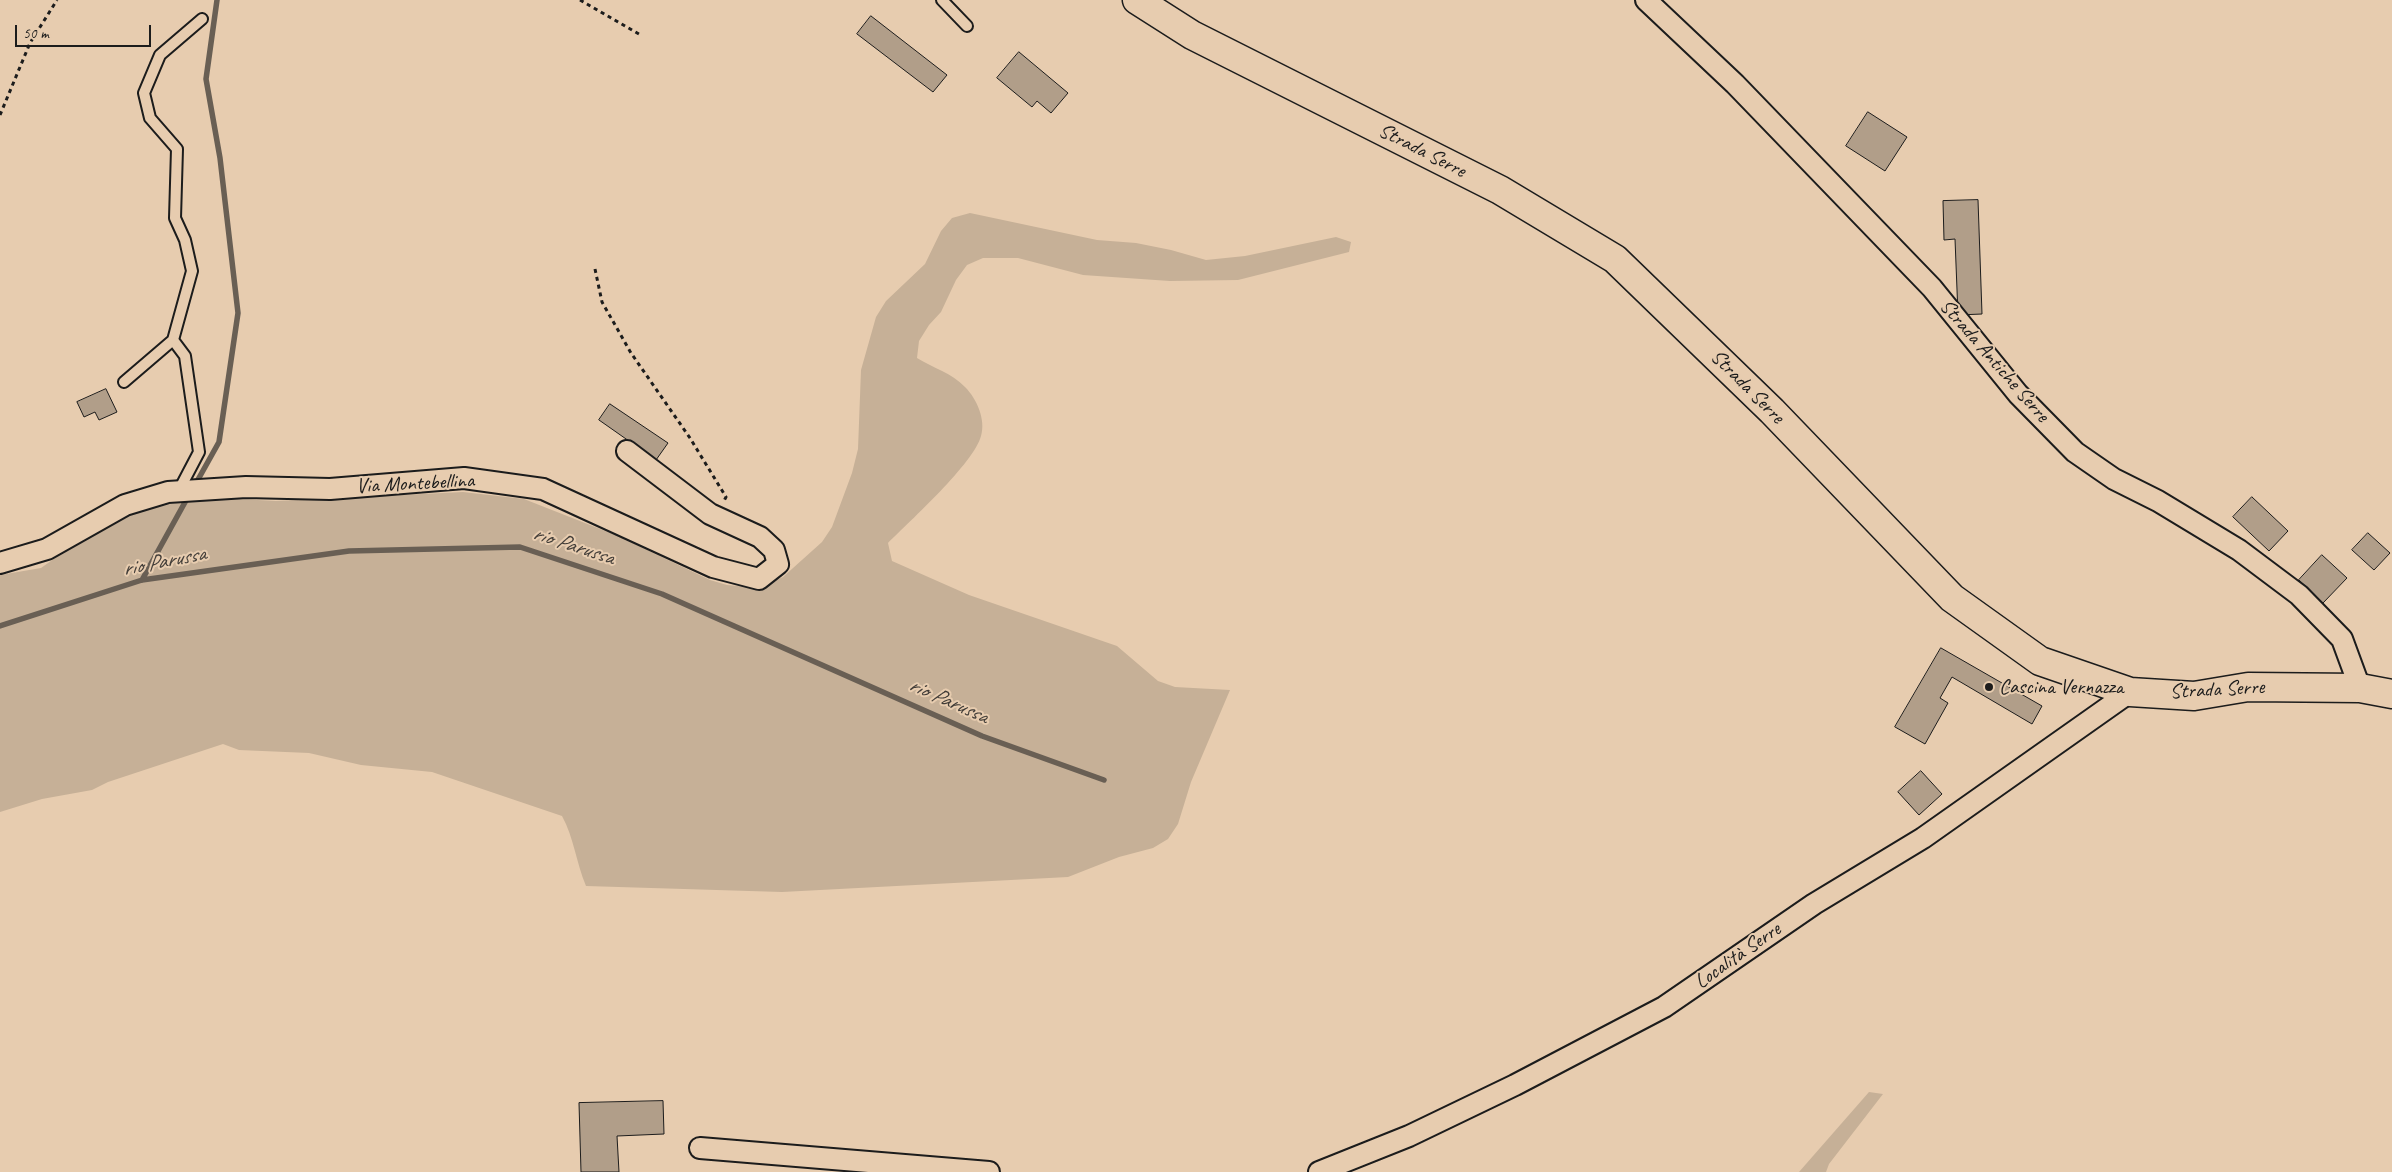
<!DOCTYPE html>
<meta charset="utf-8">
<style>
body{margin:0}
#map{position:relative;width:2392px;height:1172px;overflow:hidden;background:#e7ccaf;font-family:Caveat,sans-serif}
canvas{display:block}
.scale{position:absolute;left:15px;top:25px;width:136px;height:22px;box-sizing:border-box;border:2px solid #1c1c1c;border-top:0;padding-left:6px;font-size:15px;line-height:18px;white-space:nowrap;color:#1c1c1c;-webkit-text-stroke:4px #e7ccaf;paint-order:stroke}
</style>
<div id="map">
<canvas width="2392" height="1172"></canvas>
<div class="scale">50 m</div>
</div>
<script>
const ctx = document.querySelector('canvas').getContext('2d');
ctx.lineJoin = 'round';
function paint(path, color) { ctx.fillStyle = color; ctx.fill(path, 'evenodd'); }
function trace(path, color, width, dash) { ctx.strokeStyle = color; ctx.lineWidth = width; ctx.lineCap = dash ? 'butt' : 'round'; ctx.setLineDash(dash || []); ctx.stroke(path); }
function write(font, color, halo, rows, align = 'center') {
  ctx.font = font + ' Caveat,sans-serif'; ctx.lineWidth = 4; ctx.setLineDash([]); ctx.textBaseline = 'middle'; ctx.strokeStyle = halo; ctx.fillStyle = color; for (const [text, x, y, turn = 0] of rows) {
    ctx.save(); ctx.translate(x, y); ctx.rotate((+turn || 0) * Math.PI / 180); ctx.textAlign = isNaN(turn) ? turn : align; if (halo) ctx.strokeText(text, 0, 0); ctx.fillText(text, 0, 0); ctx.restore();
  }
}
const green = new Path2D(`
 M970 213 1097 240 1136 243 1171 250 1206 260 1245 256 1336 237 1351 242 1349 252 1238 280 1170 281 1083 275 1018 258H983L967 265 956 280 941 312 929 325 919 341 917 358C933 368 952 373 965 387 977 399 986 420 981 436 974 463 910 521 888 543L892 561 969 595 1117 646 1158 681 1175 687 1230 690 1191 782 1178 824 1168 839 1153 848 1119 857 1068 877 782 892 586 886C576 862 574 838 562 816L432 772 361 765 309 753 239 750 223 744 108 782 92 790 42 799 0 812V575L41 568 86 536 132 513 202 497 276 501 463 492 524 499 618 536 710 580 727 585 748 587 767 584 783 577 822 542 832 527 852 473 858 449 861 370 876 317 886 301 925 264 941 231 952 218Z
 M1869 1092 1883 1094 1829 1164 1826 1172H1799Z`);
const stream = new Path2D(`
 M195 485 219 442 238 313 220 158 206 79 217 0
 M142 580 189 495
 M0 626 142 580 349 551 520 547 662 594 982 736 1104 780`);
const building = new Path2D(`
 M871 16 947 75 933 92 857 34Z
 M1019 52 1068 93 1051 113 1037 101 1032 107 997 78Z
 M1868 112 1907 137 1885 171 1846 146Z
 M1978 200 1982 314 1958 315 1955 239 1944 240 1943 201Z
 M106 389 117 412 99 420 95 412 84 417 77 402Z
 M610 404 668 443 656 460 599 420Z
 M2252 497 2288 531 2269 551 2233 517Z
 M2368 533 2390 553 2374 570 2352 550Z
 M2322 555 2347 578 2323 603 2299 580Z
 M1941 648 2042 706 2032 724 1952 677 1940 698 1948 703 1925 744 1895 727Z
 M1921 771 1942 794 1919 815 1898 792Z
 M663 1101 664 1134 617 1136 619 1172H581L579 1103Z`);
const path = new Path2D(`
 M580 0 639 34
 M0 115 30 43 57 0
 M595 269 602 302 631 353 690 438 726 497 724 501`);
const service = new Path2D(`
 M942 0 967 26
 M173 340 185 356 199 452 178 492
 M124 382 173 340 192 271 185 240 175 218 177 149 150 118 144 93 160 55 202 19`);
const minor = new Path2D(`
 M1646 0 1735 84 1932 288 2018 394 2075 452 2114 479 2158 501 2239 550 2299 595 2342 639 2360 688
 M0 563 47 549 125 505 168 492 246 487 330 489 464 478 543 489 713 567 759 579 778 564 774 550 760 537 710 514 627 451
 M700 1148 989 1172
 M1319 1172 1409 1136 1515 1085 1664 1007 1814 904 1923 838 2130 692`);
const secondary = new Path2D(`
 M1137 0 1192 35 1500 190 1615 259 1772 411 1952 598 2040 661 2130 692 2194 696 2248 687 2360 688 2392 694`);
const markers = [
 [1989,687,5,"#1c1c1c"]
];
const streetNames = [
 ["Strada Serre",1422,151,27],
 ["Strada Antiche Serre",1994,361,49],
 ["Strada Serre",1747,387,45],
 ["Via Montebellina",415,484,-3],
 ["Strada Serre",2217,690,-3],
 ["Località Serre",1738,956,-35]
];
const poiNames = [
 ["Cascina Vernazza",1999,687]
];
const waterNames = [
 ["rio Parussa",573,546,18],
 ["rio Parussa",164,562,-11],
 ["rio Parussa",948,701,24]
];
paint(green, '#c6b097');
trace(stream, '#695f54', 5.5);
paint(building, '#b19e89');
trace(building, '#1c1c1c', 1);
trace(service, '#1c1c1c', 14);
trace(minor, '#1c1c1c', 24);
trace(secondary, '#1c1c1c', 31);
trace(path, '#1c1c1c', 3, [4, 4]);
trace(service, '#e7ccaf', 10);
trace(minor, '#e7ccaf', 20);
trace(secondary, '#e7ccaf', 28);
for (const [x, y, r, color] of markers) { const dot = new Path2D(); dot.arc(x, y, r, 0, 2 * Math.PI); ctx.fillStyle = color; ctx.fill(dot); trace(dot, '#e7ccaf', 2); }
write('21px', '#1c1c1c', '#e7ccaf', streetNames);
write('21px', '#1c1c1c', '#e7ccaf', poiNames, 'left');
write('italic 22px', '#423d38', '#e7ccaf', waterNames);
</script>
